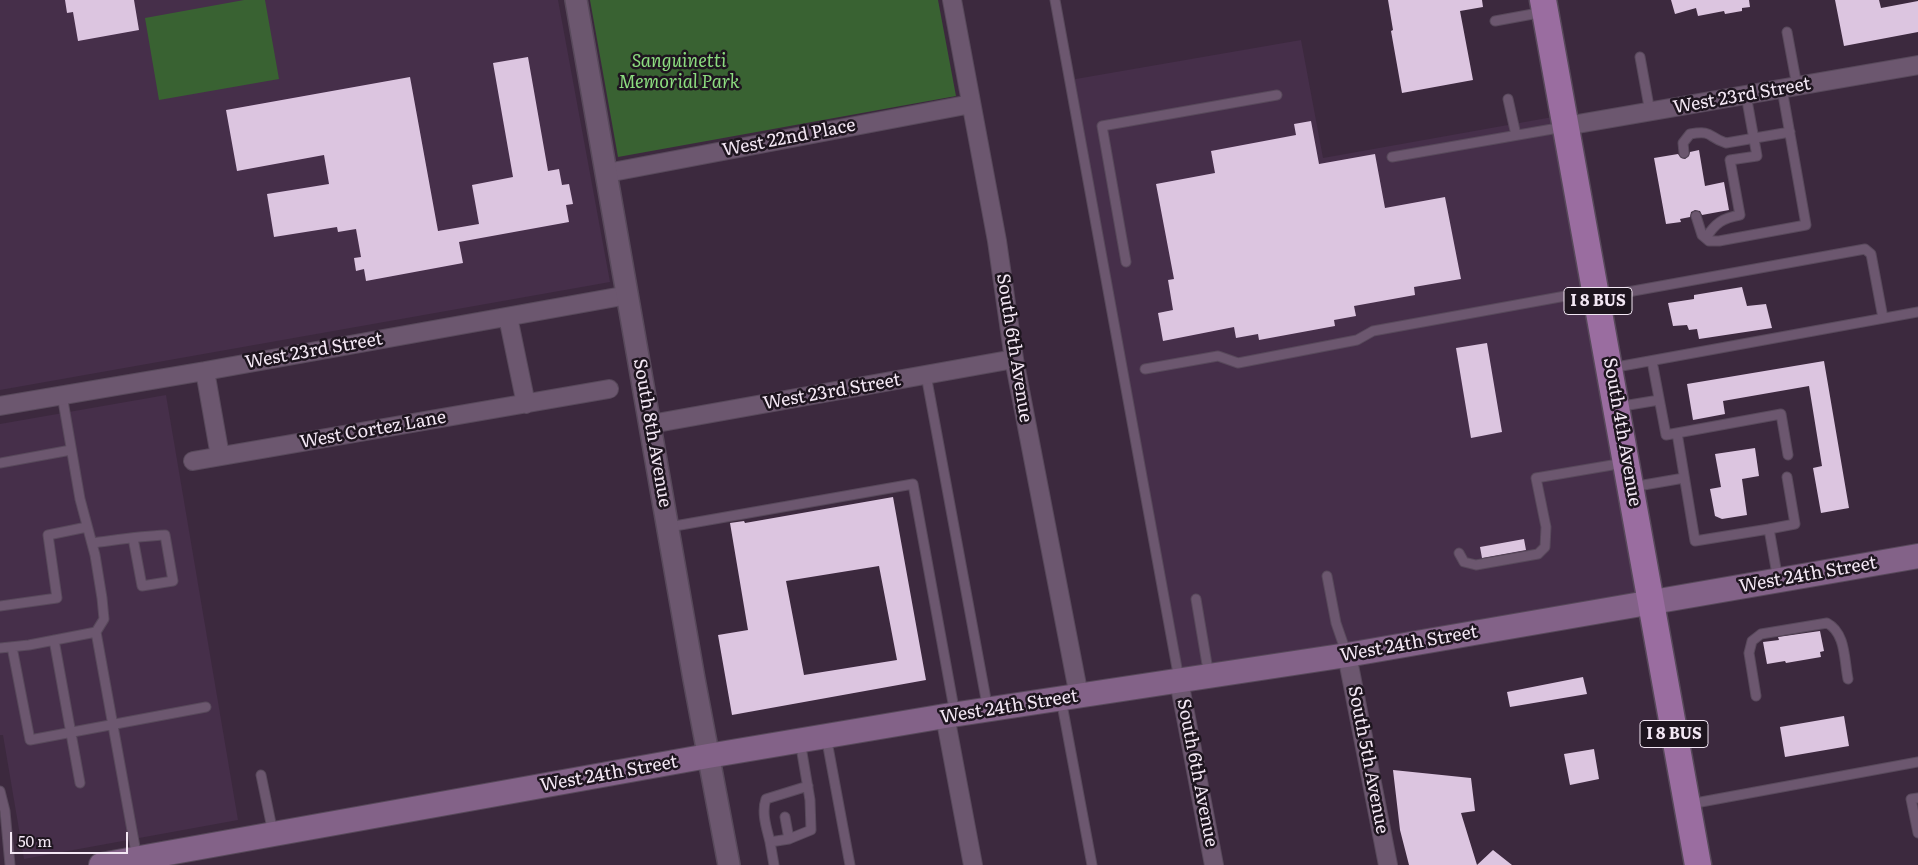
<!DOCTYPE html>
<style>
body{margin:0}
#map{position:relative;width:1918px;height:865px;overflow:hidden;background:#3c293e;font-family:Literata,serif}
canvas{display:block}
.scale{position:absolute;left:10px;top:832px;width:118px;height:22px;box-sizing:border-box;border:2px solid #f3e7f4;border-top:0;padding-left:6px;font-size:15px;line-height:18px;white-space:nowrap;color:#f3e7f4;-webkit-text-stroke:4px #1e151f;paint-order:stroke}
</style>
<div id="map">
<canvas width="1918" height="865"></canvas>
<div class="scale">50 m</div>
</div>
<script>
const ctx = document.querySelector('canvas').getContext('2d');
ctx.lineJoin = 'round';
function paint(path, color) { ctx.fillStyle = color; ctx.fill(path, 'evenodd'); }
function trace(path, color, width, dash) { ctx.strokeStyle = color; ctx.lineWidth = width; ctx.lineCap = dash ? 'butt' : 'round'; ctx.setLineDash(dash || []); ctx.stroke(path); }
function write(font, color, halo, rows, align = 'center') {
  ctx.font = font + ' Literata,serif'; ctx.lineWidth = 5; ctx.setLineDash([]); ctx.textBaseline = 'middle'; ctx.strokeStyle = halo; ctx.fillStyle = color; for (const [text, x, y, turn = 0] of rows) {
    ctx.save(); ctx.translate(x, y); ctx.rotate((+turn || 0) * Math.PI / 180); ctx.textAlign = isNaN(turn) ? turn : align; if (halo) ctx.strokeText(text, 0, 0); ctx.fillText(text, 0, 0); ctx.restore();
  }
}
const built = new Path2D(`
 M0 0H558L610 282 0 390Z
 M1301 40 1323 158 1564 115 1652 602 1179 681 1070 80Z
 M166 395 238 820 24 859 3 735H0V424Z`);
const green = new Path2D(`
 M244 0H265L279 79 159 100 145 18Z
 M590 0H938L956 96 618 157Z`);
const building = new Path2D(`
 M65 0H134L139 30 78 41 73 12 67 13Z
 M1388 0H1482L1483 7 1460 11 1473 80 1402 93 1391 31 1393 30Z
 M1671 0H1749L1750 7 1742 8V11L1725 14 1724 11 1698 16 1696 8 1675 14Z
 M1835 0H1879L1881 8 1918 1V32L1844 46Z
 M528 57 548 171 559 169 562 185 569 184 573 204 566 205 569 222 459 242 463 263 366 281 364 269 356 271 354 258 361 257 356 229 338 232 337 227 274 237 267 194 329 184 324 155 237 171 226 110 410 77 438 231 479 224 472 185 513 177 493 63Z
 M1311 121 1319 164 1375 154 1385 208 1445 197 1461 279 1414 287 1415 295 1354 306 1356 316 1334 320 1335 326 1259 340 1258 334 1236 338 1234 327 1163 341 1158 313 1173 310 1168 280 1174 279 1156 184 1215 173 1211 151 1296 135 1294 124Z
 M1699 150 1705 186 1724 182 1729 210 1702 215 1700 211 1695 210 1691 212 1690 217 1680 219 1681 222 1666 224 1654 158 1678 154 1681 158 1685 159 1689 156 1690 152Z
 M1742 287 1747 306 1766 304 1772 328 1699 339 1697 329 1689 330 1687 325 1673 326 1668 303 1694 299V295Z
 M1487 343 1502 432 1471 438 1456 348Z
 M1824 361 1849 508 1821 513 1813 468 1822 466 1809 386 1723 401 1725 414 1693 420 1687 384Z
 M1755 448 1759 476 1742 479 1747 515 1722 519 1715 516 1710 489 1721 487 1715 454Z
 M893 497 926 680 732 715 718 635 748 630 730 523 744 521 745 523ZM879 566 897 660 804 675 786 581Z
 M1524 539 1526 550 1482 558 1480 547Z
 M1820 631 1824 651 1820 652 1821 657 1786 663 1785 661 1767 664 1763 642 1779 640 1778 637Z
 M1583 677 1587 694 1510 707 1507 692Z
 M1844 716 1849 746 1785 757 1780 727Z
 M1594 749 1599 779 1570 785 1564 754Z
 M1393 770 1471 778 1475 811 1461 813 1477 865 1493 850 1512 865H1409L1400 830Z`);
const service = new Path2D(`
 M1055 0 1179 679
 M1495 21 1544 12
 M1787 32 1797 86
 M1640 57 1650 112
 M1508 99 1516 135
 M1684 153 1683 143 1690 134C1714 130 1707 137 1726 143L1790 132
 M1392 157 1564 127
 M1696 216 1702 235 1709 241H1719L1806 225 1782 89
 M1706 238C1715 223 1723 218 1740 215L1730 160 1757 156 1746 95
 M1126 262 1102 126 1277 95
 M1600 297 1865 249 1871 254 1883 318
 M1652 361 1666 435 1781 414 1788 455
 M1611 368 1918 312
 M1145 369 1218 356 1238 363 1357 340 1373 331 1593 291
 M926 375 988 710
 M1617 407 1659 400
 M1677 433 1695 541 1769 529
 M0 463 71 450
 M1632 487 1684 478
 M669 527 913 484 955 714
 M92 543C116 540 140 536 165 535L173 581 142 586 133 538
 M1459 553 1464 562 1476 565 1538 554 1545 547 1546 527 1536 478 1624 463
 M1327 576 1336 623 1347 655
 M1778 580 1769 529 1795 524 1787 477
 M1196 599 1209 676
 M0 606 57 598 48 535 87 527
 M96 632 137 858
 M54 640 80 783
 M12 647 30 740 206 707
 M0 648 29 645 96 632 104 619 102 598 95 555 80 499 62 395
 M1756 696 1749 653 1752 641 1761 634 1827 623C1846 633 1844 660 1848 679
 M1061 699 1092 865
 M826 736 850 865
 M261 775 273 833
 M0 791 5 811 10 865
 M1918 798 1911 799 1918 833
 M1690 804 1918 762
 M785 817 789 839
 M770 842C767 829 761 813 766 799L808 786
 M774 865 770 842 789 839 811 830 810 800 800 741`);
const minor = new Path2D(`
 M952 0 997 241 1014 359 1079 696
 M1566 126 1918 65
 M607 173 971 104
 M508 317 526 404
 M205 371 220 456
 M0 406 205 371 628 295
 M651 424 1014 359
 M193 461 609 389
 M1347 655 1388 865
 M1179 681 1214 865
 M945 716 973 865`);
const tertiary = new Path2D(`
 M576 0 694 679 729 865`);
const secondary = new Path2D(`
 M101 865 708 756 945 716 1347 655 1918 556`);
const primary = new Path2D(`
 M1543 0 1698 865`);
const shields = [
 [1598,301,68],
 [1674,734,68]
];
const shieldNames = [
 ["I 8 BUS",1598,301],
 ["I 8 BUS",1674,734]
];
const parkNames = [
 ["Sanguinetti",679,62],
 ["Memorial Park",679,83]
];
const streetNames = [
 ["West 23rd Street",1742,96,-10],
 ["West 22nd Place",789,138,-11],
 ["South 6th Avenue",1014,348,81],
 ["West 23rd Street",314,351,-10],
 ["West 23rd Street",832,392,-10],
 ["West Cortez Lane",373,430,-10],
 ["South 4th Avenue",1622,432,80],
 ["South 8th Avenue",652,433,80],
 ["West 24th Street",1808,575,-10],
 ["West 24th Street",1409,644,-10],
 ["West 24th Street",1009,707,-9],
 ["South 5th Avenue",1368,760,79],
 ["South 6th Avenue",1197,773,79],
 ["West 24th Street",609,774,-10]
];
paint(built, '#462f4a');
paint(green, '#396232');
paint(building, '#dcc5e0');
trace(service, '#58495b', 11);
trace(minor, '#58495b', 20);
trace(tertiary, '#58495b', 24);
trace(secondary, '#58495b', 26);
trace(primary, '#58495b', 29);
trace(service, '#6c576f', 9);
trace(minor, '#6c576f', 18);
trace(tertiary, '#6c576f', 21);
trace(secondary, '#836288', 24);
trace(primary, '#9a6da0', 26);
for (const [x, y, w] of shields) { const box = new Path2D(); box.roundRect(x - w / 2, y - 13.5, w, 27, 4); ctx.fillStyle = '#1e151f'; ctx.fill(box); trace(box, '#f3e7f4', 1); }
write('bold 16px', '#f3e7f4', null, shieldNames);
write('italic 18px', '#8cdc7f', '#1e151f', parkNames);
write('18px', '#f3e7f4', '#1e151f', streetNames);
</script>
